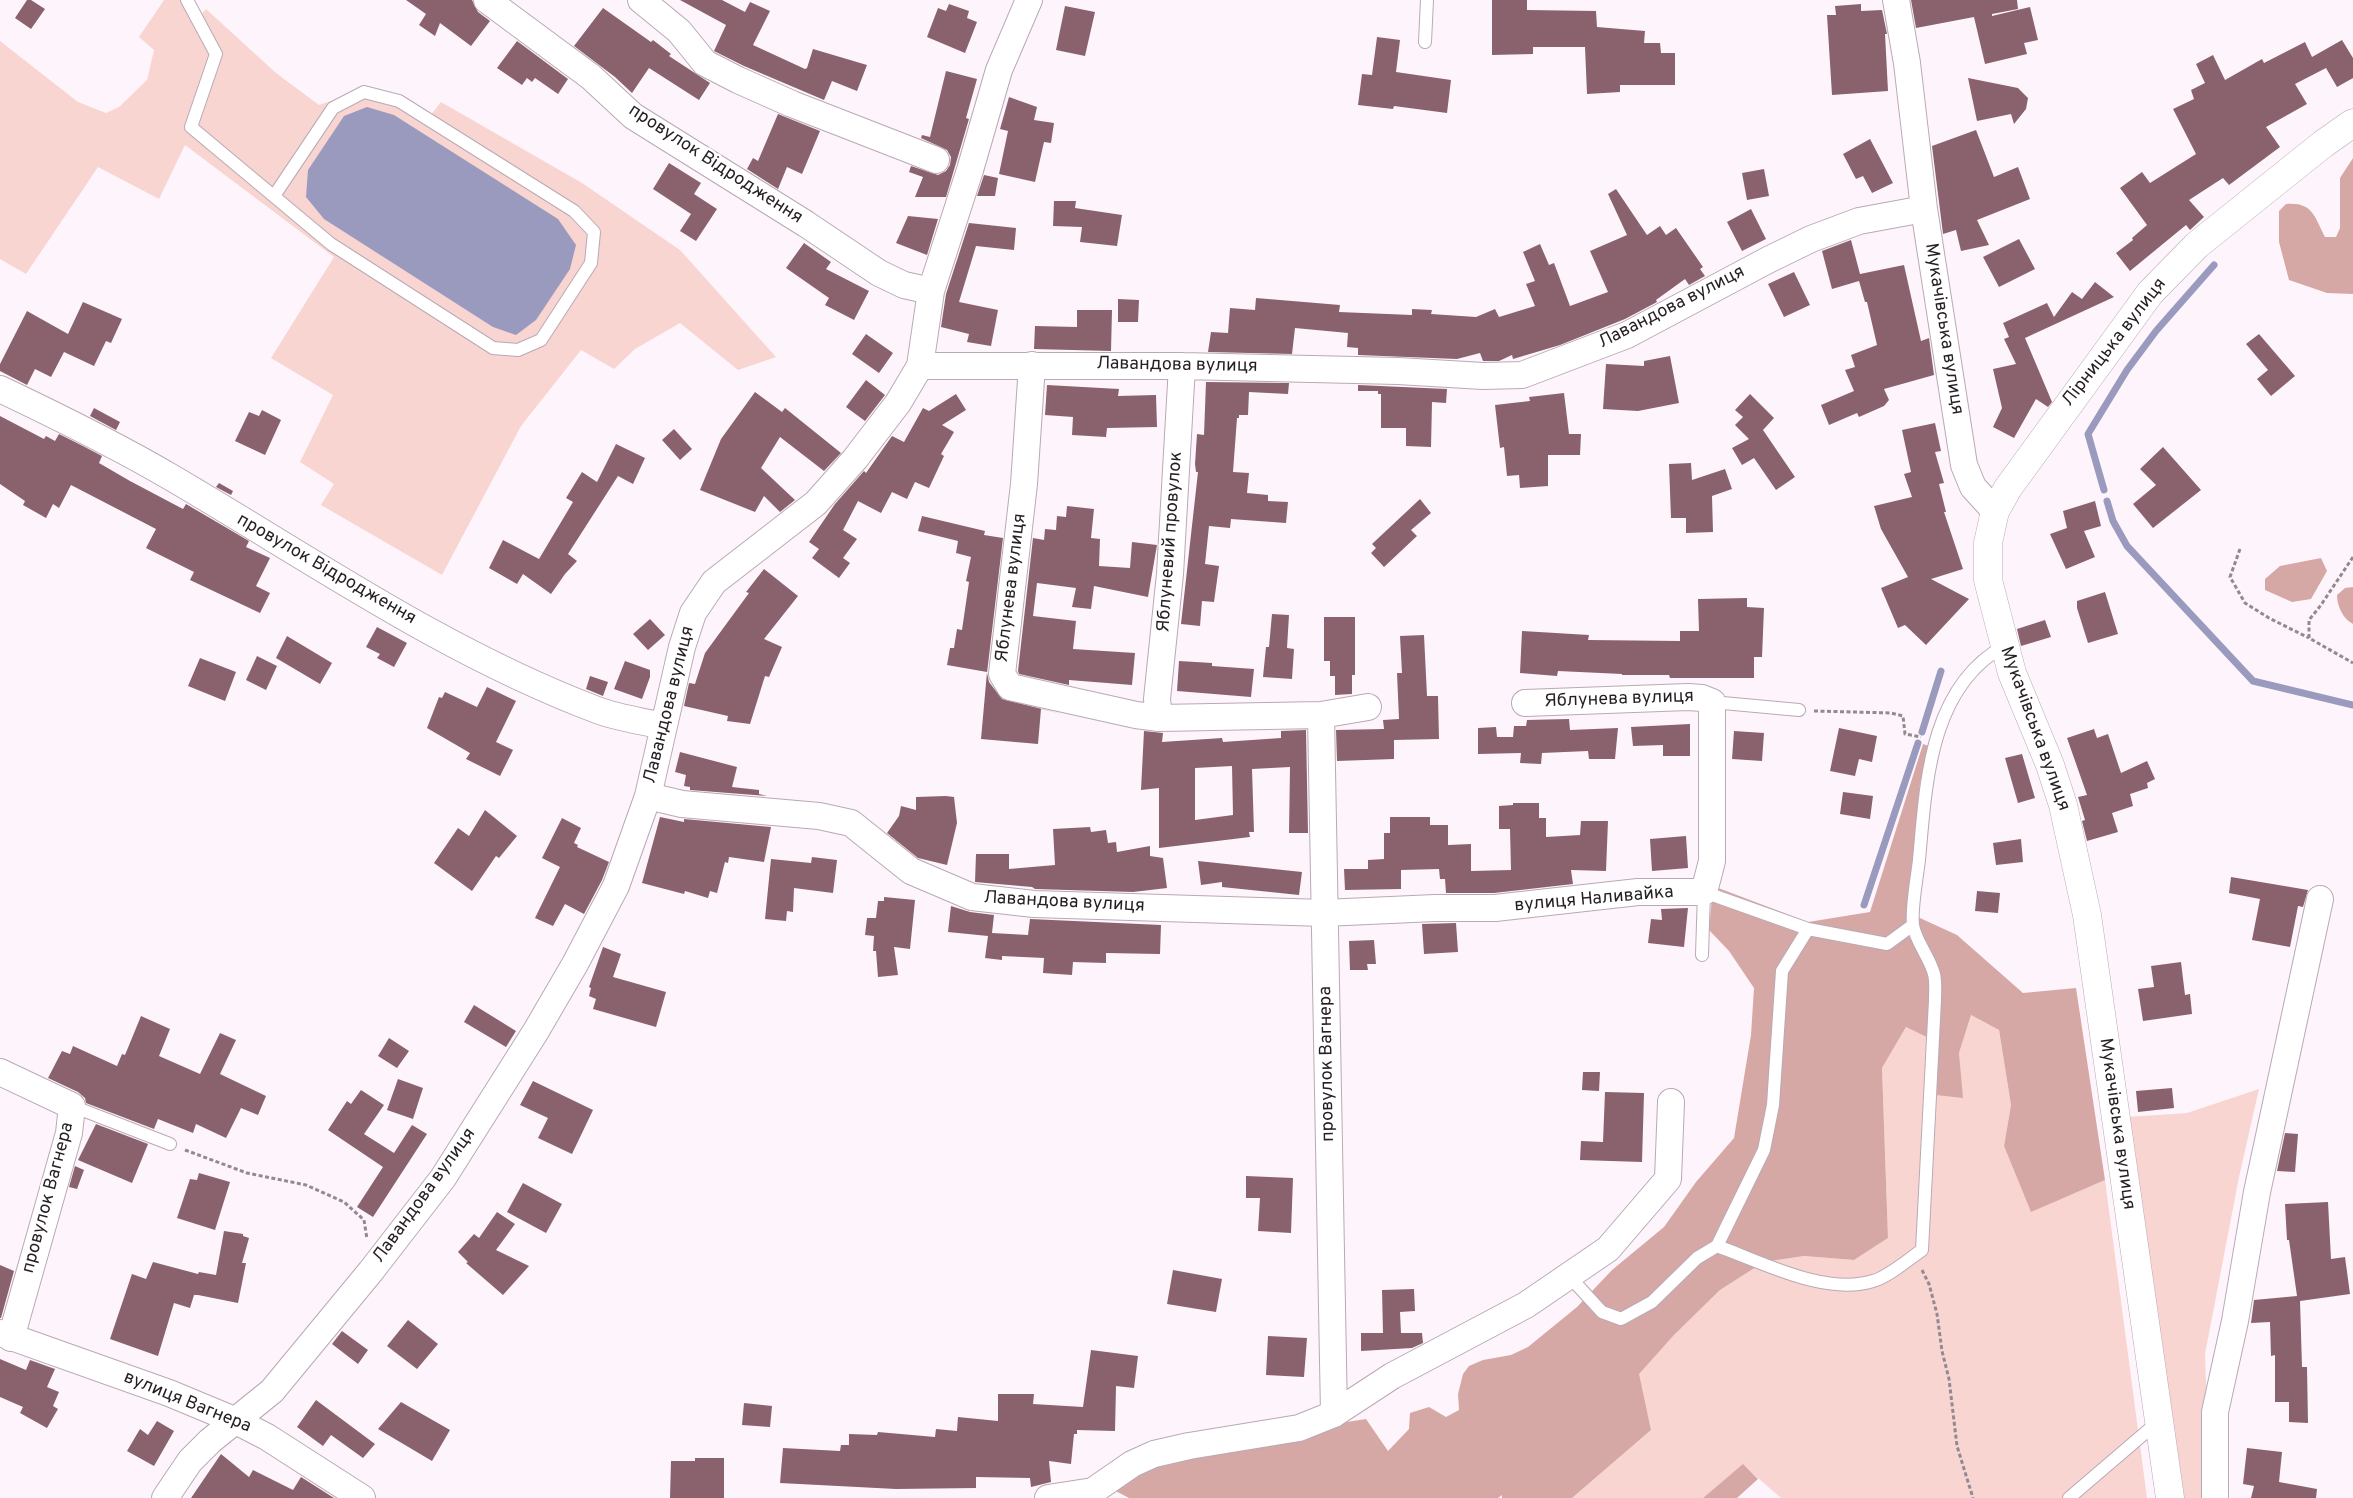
<!DOCTYPE html>
<meta charset="utf-8">
<style>
body{margin:0}
canvas{display:block;background:#fef4fb}
</style>
<canvas width="2353" height="1498"></canvas>
<script>
const ctx = document.querySelector('canvas').getContext('2d');
ctx.lineJoin = 'round';
function paint(path, color) { ctx.fillStyle = color; ctx.fill(path, 'evenodd'); }
function trace(path, color, width, dash) { ctx.strokeStyle = color; ctx.lineWidth = width; ctx.lineCap = dash ? 'butt' : 'round'; ctx.setLineDash(dash || []); ctx.stroke(path); }
function write(font, color, halo, rows, align = 'center') {
  ctx.font = font + ' Overpass,sans-serif'; ctx.lineWidth = 5; ctx.setLineDash([]); ctx.textBaseline = 'middle'; ctx.strokeStyle = halo; ctx.fillStyle = color; for (const [text, x, y, turn = 0] of rows) {
    ctx.save(); ctx.translate(x, y); ctx.rotate((+turn || 0) * Math.PI / 180); ctx.textAlign = isNaN(turn) ? turn : align; if (halo) ctx.strokeText(text, 0, 0); ctx.fillText(text, 0, 0); ctx.restore();
  }
}
const green = new Path2D(`
 M164 0H182L199 17 206 9 276 73 319 105 366 89 430 116 441 102 582 183 680 250 776 357 738 370 680 323 635 349 614 369 581 350 521 426 442 575 321 505 334 484 300 462 333 395 271 358 334 257 185 145 159 199 98 167 26 274 0 259V41L78 102 106 113 119 107 147 80 154 50 139 37Z
 M1971 1015 1999 1030 2011 1105 2004 1146 2031 1211 2105 1180 2147 1498H1781L1743 1465 1703 1498H1572L1651 1430 1638 1374 1674 1335 1720 1290 1764 1262 1804 1256 1854 1260 1888 1238 1882 1068 1906 1027 1933 1039 1962 1098 1959 1053Z
 M2259 1089 2239 1177 2205 1354 2210 1498H2183L2177 1448 2155 1324 2127 1117 2187 1113Z`);
const forest = new Path2D(`
 M2353 158V294L2327 293 2289 280 2279 242V211L2286 204C2313 202 2314 216 2325 237H2336L2340 228V178Z
 M2321 558 2327 571 2311 599 2292 602 2265 590V579L2280 566Z
 M2353 587V624C2343 619 2337 606 2337 595L2345 588Z
 M1923 744 1929 746 1920 783 1909 913 1957 935 2023 993 2076 988 2105 1180 2031 1212 2004 1146 2011 1105 1999 1030 1971 1015 1959 1053 1963 1098 1936 1095 1933 1040 1906 1027 1882 1068 1888 1238 1854 1260 1804 1256 1764 1262 1720 1290 1674 1335 1639 1374 1651 1430 1572 1498H1502V1495L1498 1498H1129L1110 1488 1156 1463 1334 1424 1366 1419 1388 1451 1409 1429 1410 1413 1429 1407 1446 1417 1459 1410 1458 1394 1463 1374 1469 1366 1483 1360 1511 1355 1528 1347 1577 1307 1612 1270 1664 1227 1696 1182 1734 1138 1751 1035 1754 988 1729 951 1709 930 1713 886 1808 922 1870 912Z
 M1743 1464 1758 1479 1737 1498H1703Z`);
const water = new Path2D(`
 M367 107 394 115 558 219 576 245 570 269 536 320 516 335 493 327 324 219 306 197 308 170 344 116Z`);
const stream = new Path2D(`
 M2104 490 2088 434 2127 370 2156 331 2214 265
 M2107 501 2113 521 2127 546 2253 681 2353 705
 M1922 732 1941 671
 M1864 905 1918 743`);
const building = new Path2D(`
 M27 0H31L45 9 31 29 15 18Z
 M406 0H472L478 12 490 21 471 46 440 23 435 36 419 25 426 14Z
 M680 0H722L745 12 750 2 770 11 753 45 805 69 807 68 813 49 867 65 857 91 832 81 824 100 744 66 714 51 726 25Z
 M1492 0H1527V10L1596 11 1597 27 1645 31 1644 43H1660L1661 53H1675V85H1620V92L1587 94 1585 47H1533V54L1492 55Z
 M1911 0H2017L2018 9 1992 14V16L2030 7 2038 40 2024 43 2027 54 1985 64 1974 17 1916 28Z
 M949 4 969 11 967 18 977 22 965 53 927 37 938 8 946 11Z
 M1861 4V11L1882 10 1887 34H1885L1888 91 1832 95 1827 15H1836L1835 6Z
 M1065 6 1095 12 1085 56 1056 50Z
 M603 8 651 42 653 40 671 54 669 56 710 83 699 100 649 68 632 93 615 77 574 46Z
 M1377 37 1400 40 1396 72 1451 80 1447 113 1394 106 1393 109 1358 105 1362 74 1372 75Z
 M2342 40 2353 58V78L2337 87 2326 68 2295 84 2307 104 2266 127 2280 147 2229 185 2223 178 2189 200 2204 217 2190 230 2186 225 2130 271 2116 253 2133 240 2132 238 2147 225 2120 188 2142 172 2150 183 2196 154 2173 109 2194 99 2191 90 2205 83 2196 64 2213 55 2225 80 2262 59 2264 63 2305 42 2312 57Z
 M517 41 568 79 558 94 535 78 532 82 527 78 522 85 497 68Z
 M946 71 977 79 966 118 969 119 946 197H915L923 177 909 172 911 166 938 175 946 171 950 165 951 157 947 150 921 138 922 135 930 137Z
 M1968 78 2018 88 2028 98 2026 109 2014 124 2011 114 1977 121Z
 M1009 97 1037 107 1034 120 1054 123 1051 143 1044 142 1035 182 999 174 1008 131 1000 129Z
 M778 114 820 131 802 174 787 167 778 189 747 169 753 158 758 161Z
 M1976 130 1994 177 2018 167 2030 199 1977 220 1989 245 1961 251 1956 230 1943 234 1932 146Z
 M1870 139 1893 183 1872 193 1863 176 1856 179 1843 154Z
 M669 163 701 183 694 194 717 209 696 241 680 231 691 214 653 189Z
 M1764 169 1769 196 1747 200 1742 173Z
 M984 175 998 178 995 196H977Z
 M1616 189 1647 235 1660 226 1666 235 1676 228 1703 267 1700 269 1705 276 1689 285 1685 279 1656 300 1657 302 1625 319 1560 345 1513 359 1512 355 1499 361H1483L1480 353 1457 359 1358 355V348L1347 347 1348 333 1295 328 1292 354 1208 352 1211 332 1228 333 1230 308 1255 310 1256 298 1340 305 1339 312 1412 315V309L1432 310 1431 314 1476 317 1495 309 1499 317 1535 306 1526 284 1535 281 1523 252 1540 244 1549 265 1554 263 1570 306 1608 292 1590 251 1627 235 1608 194Z
 M1054 201H1076L1075 208 1122 215 1117 246 1080 242 1082 227 1053 226Z
 M1751 209 1766 239 1742 251 1727 222Z
 M908 216 938 219 927 255 896 243Z
 M969 223 1016 228 1014 250 976 246 959 302 998 310 991 346 967 342 969 334 941 327 946 294Z
 M2019 239 2035 269 1999 287 1983 257Z
 M1851 240 1860 274 1904 265 1921 341 1929 338 1934 375 1884 389 1889 400 1884 406 1859 417 1857 413 1829 425 1821 405 1854 391 1845 370 1855 367 1851 355 1877 345 1867 302H1865L1859 281 1832 289 1822 251Z
 M804 243 831 262 826 269 869 291 854 320 825 305 829 298 786 268Z
 M1794 272 1810 305 1784 317 1768 284Z
 M2095 282 2114 297 2025 338 2052 402 2048 407 2036 399 2014 438 1993 427 2002 408 1993 369 2016 364 2004 339 2009 337 2003 323 2047 303 2054 317 2072 292 2082 299Z
 M1118 299 1139 300 1138 322H1118Z
 M83 302 122 319 111 343 106 341 94 366 64 352 51 377 35 369 27 385 0 371V364L27 311 68 334Z
 M1077 310H1112L1111 351 1034 349 1035 326 1077 327Z
 M866 334 893 353 879 373 852 354Z
 M2259 334 2295 376 2271 396 2257 379 2268 370 2246 344Z
 M1670 356 1679 403 1638 411 1603 409 1606 364 1644 366V361Z
 M866 380 885 395 865 421 846 407Z
 M1206 382 1289 383 1288 394 1249 392 1248 415H1239V418H1237L1233 472 1249 473 1247 493 1268 495V501L1288 502 1286 523 1231 519 1230 528 1209 526 1205 564 1219 566 1214 602 1202 601 1200 626 1181 624 1198 472H1196L1195 464 1197 434 1204 435Z
 M1047 385 1119 389 1118 396 1156 395 1157 427 1107 428 1106 437 1072 435 1073 417 1045 415Z
 M1358 385 1447 389 1446 403 1432 402 1431 447 1406 446V428H1381V394H1378V391H1358Z
 M755 392 782 412 785 408 841 453 824 471 780 437 761 468 795 500 780 512 764 496 755 512 700 490 721 439Z
 M1564 393 1569 434H1581L1580 455H1548V486L1520 488 1519 475 1507 476 1504 447 1500 448 1495 405 1530 401 1529 397Z
 M956 394 966 410 942 425 954 432 941 454 944 456 929 488 915 482 907 499 892 492 881 513 858 501 843 530 857 539 843 558 850 563 839 578 812 558 819 549 809 542 835 504 864 471 866 473 892 436 904 442 923 408 929 411Z
 M1750 394 1774 418 1763 430 1795 477 1776 490 1754 458 1742 465 1732 448 1749 439 1735 425 1743 417 1735 410Z
 M94 408 120 422 116 430 90 416Z
 M262 410 281 420 265 455 235 441 249 412 259 416Z
 M0 416 44 439 46 436 55 441 59 434 81 445 102 456 99 463 130 481 183 509 186 504 249 541 246 547 270 558 256 586 270 593 260 613 190 580 194 572 146 548 156 529 71 485 59 508 53 504 46 518 23 505 25 501 0 484Z
 M1935 423 1941 451 1935 452 1944 483 1939 484 1946 512H1944L1963 569 1931 579 1969 599 1926 645 1905 625 1898 628 1881 588 1908 577 1881 529 1874 506 1912 497 1904 474 1911 472 1902 430Z
 M674 429 692 449 680 460 662 440Z
 M616 444 645 458 633 484 618 476 568 554 577 561 565 574 551 594 523 574 517 584 489 568 503 540 539 559 573 502 566 498 582 472 597 482Z
 M2163 447 2201 490 2153 528 2133 504 2156 485 2140 469Z
 M1691 463 1692 480 1725 469 1732 489 1712 496 1713 532 1686 533V518H1671L1669 464Z
 M219 483 233 491 231 495 216 487Z
 M1420 499 1431 513 1411 530 1417 536 1384 567 1371 553 1376 548 1372 544Z
 M2095 501 2101 526 2084 531 2095 557 2066 569 2050 534 2067 528 2063 511Z
 M1067 506 1094 509 1091 538 1100 539 1099 566 1130 568 1132 542 1157 545 1148 597 1094 586 1091 609 1072 607 1076 588 1037 583 1033 616 1076 621 1073 649 1135 653 1132 685 1069 680V685L1019 674 1018 671 1033 538 1044 540 1045 529 1056 530 1057 516 1066 517Z
 M922 516 985 531 984 535 1003 538 987 673 989 682 1002 699 1062 714 1041 709 1038 744 981 739 987 672 947 665 950 648H954L957 629 962 630 969 582 966 581 971 557 956 553 958 541 918 531Z
 M764 569 798 596 764 639 782 647 769 677 765 676 750 724 727 721 728 716 684 706 689 683 695 684 705 653 749 593 746 592Z
 M2105 592 2118 634 2088 643 2077 608V601Z
 M1747 598V607L1764 608 1762 657H1754V678H1670L1669 675H1622V674L1558 671 1557 676 1520 673 1522 631 1589 635 1588 640 1680 641V631H1699L1698 599Z
 M1272 614 1289 615 1287 648 1294 649 1292 679 1263 677 1266 647H1269Z
 M1324 617H1355V675H1352V694L1335 695V676H1330V661H1324Z
 M650 619 665 635 648 650 633 634Z
 M2045 620 2051 637 2021 646 2017 629Z
 M377 627 407 643 394 667 377 658 380 654 366 647Z
 M1424 635 1427 696H1438L1439 739 1394 740V759L1337 761 1336 730 1384 729 1383 720 1399 719 1397 673H1402L1400 636Z
 M287 636 332 663 320 684 276 658Z
 M257 656 277 666 266 690 246 680Z
 M200 658 236 672 225 701 188 686Z
 M625 661 650 670V677L642 699 614 689Z
 M1179 661 1212 663V666L1254 669 1251 697 1177 691Z
 M590 676 608 682 603 696 586 689Z
 M487 687 516 701 496 742 513 750 500 776 466 759 470 753 427 728 439 697 442 698 445 692 477 707Z
 M1569 719 1570 730 1618 728 1615 759H1589L1588 751 1542 753 1541 764 1520 763 1521 753 1478 754V728L1496 727 1497 737H1513L1514 726H1526L1527 720Z
 M1690 724V756H1663V745L1633 746 1631 727Z
 M1839 728 1877 736 1872 762 1859 759 1855 776 1830 771Z
 M2094 729 2097 738 2108 734 2121 773 2147 761 2155 779 2147 783 2148 788 2130 794 2133 806 2112 813 2118 832 2087 841 2082 821 2085 820 2078 797 2087 795 2067 738Z
 M1306 730 1308 833H1289L1290 767 1252 769 1254 832H1249L1250 837 1159 848V788L1141 790 1144 731 1163 733 1162 742 1222 738 1223 742 1281 738V731ZM1232 766 1233 815 1195 820V768Z
 M1734 731 1764 733 1762 761 1732 759Z
 M680 752 737 767 732 787 759 790V794L767 796 690 790V787L684 786 686 775 675 772Z
 M2022 754 2035 798 2018 803 2005 758Z
 M1843 792 1873 796 1870 819 1840 814Z
 M946 796 954 797 957 823 947 865 918 858 887 833 899 816 901 806 916 810V797Z
 M1513 803H1539V818H1546V837L1580 835 1581 821H1608L1606 871 1571 870 1573 884 1494 893H1446L1445 879H1440L1439 869 1401 870V889L1345 890 1344 869H1368V860L1384 859V833H1390V817H1430V825H1448V845L1471 844V871L1511 870 1510 829H1499V806L1513 805Z
 M485 810 517 836 499 858 496 856 472 891 434 863 458 828 469 836Z
 M660 817 684 822V819L771 827 764 862 729 857 728 863 725 862 717 893 710 891 708 898 685 891 684 894 642 883Z
 M562 818 581 828 574 843 578 845 577 847 609 862 602 880 584 914 565 904 553 926 535 918 560 867 542 858Z
 M1090 827 1091 832 1106 830 1108 843 1116 842 1117 852 1150 846V856L1163 858 1167 888 1133 892 1035 889 1032 887 975 882 976 854H1009V869L1055 865 1053 829Z
 M1686 836 1688 868 1652 871 1650 839Z
 M2021 839 2023 862 1996 865 1993 843Z
 M812 857 837 860 833 893 794 888 793 912 787 911 786 921 765 919 771 859 811 863Z
 M1198 861 1302 872 1299 895 1222 887V882L1201 885Z
 M2231 877 2308 890 2303 907 2298 906 2290 947 2252 940 2260 899 2229 893Z
 M1977 891 2000 893 1998 913 1975 911Z
 M884 897 915 900 910 949 894 947 898 975 878 977 876 951H873L874 936 865 935 867 918H876L878 901H884Z
 M951 906 970 912 994 915 992 933 1028 935 1030 919 1161 925 1160 954 1106 953V963L1073 962 1072 975 1043 973 1044 958 1002 956V960L985 958 988 936 948 932Z
 M1688 908 1684 947 1648 943 1651 919 1662 920 1661 909Z
 M1456 923 1458 952 1424 954 1422 924Z
 M1374 940 1376 964H1367L1368 970H1350L1349 941Z
 M603 947 621 954 613 977 666 992 656 1027 593 1009 596 999 589 996 591 988 589 987Z
 M2181 962 2185 995 2190 994 2192 1014 2143 1021 2138 989 2154 987 2151 966Z
 M474 1005 516 1031 506 1047 464 1022Z
 M141 1016 170 1029 159 1056 200 1074 220 1033 236 1040 220 1074 266 1096 258 1115 241 1108 226 1138 196 1124 193 1133 158 1119 154 1129 86 1103 85 1098 78 1092 48 1078 62 1051 70 1054 73 1046 117 1066 122 1054 125 1055Z
 M389 1038 409 1051 397 1068 378 1056Z
 M1583 1072H1600L1599 1091 1582 1090Z
 M398 1079 423 1088 413 1119 387 1110Z
 M533 1081 593 1110 572 1154 538 1138 548 1118 520 1105Z
 M2172 1088 2174 1108 2138 1112 2136 1091Z
 M361 1090 384 1105 364 1134 394 1153 412 1125 427 1134 373 1217 357 1207 383 1167 328 1130 347 1101 351 1104Z
 M1605 1092 1644 1093 1642 1162 1580 1160 1581 1141 1603 1142Z
 M96 1124 148 1144 132 1183 78 1160Z
 M2285 1133 2298 1134 2295 1172 2277 1171Z
 M75 1166 84 1170 77 1189 69 1187Z
 M199 1173 230 1182 215 1230 177 1218 190 1179 197 1180Z
 M1246 1176 1293 1178 1291 1233 1258 1231 1260 1198H1246Z
 M523 1183 562 1204 546 1233 507 1212Z
 M2328 1202 2331 1259 2345 1257 2350 1294 2300 1301 2302 1367H2307L2308 1423 2289 1422V1402H2275V1355L2271 1356 2270 1322 2251 1323 2254 1300 2297 1296 2289 1240H2287L2285 1204Z
 M497 1212 515 1224 496 1250 529 1266 503 1295 466 1263 468 1262 458 1252 474 1234 479 1238Z
 M224 1231 243 1234V1236L249 1238 242 1263H246L238 1303 198 1295H194L190 1308 174 1303 158 1356 110 1339 132 1274 146 1279 153 1262 198 1274 199 1272 216 1275Z
 M0 1265 14 1271 1 1318H0Z
 M1173 1270 1222 1279 1216 1312 1167 1304Z
 M1414 1289 1415 1311 1400 1312 1401 1333H1422L1423 1343 1412 1348 1361 1351V1333H1383L1382 1290Z
 M408 1320 438 1344 417 1369 387 1346Z
 M342 1331 368 1350 358 1364 332 1344Z
 M1268 1336 1307 1338 1304 1377 1266 1375Z
 M1091 1350 1138 1356 1134 1388 1116 1386 1115 1431 1077 1430V1434H1074L1071 1464 1049 1461 1051 1482 1031 1487 1030 1478 976 1477V1488L896 1489 780 1483 783 1448 840 1451 841 1445H849V1434L877 1435 878 1432 935 1437 936 1429 957 1431 958 1417 998 1421V1394H1034L1033 1404 1083 1407Z
 M0 1359 26 1370 30 1360 55 1369 47 1387 59 1392 53 1406 58 1409 47 1428 20 1413 23 1407 0 1397Z
 M316 1400 375 1444 363 1458 331 1435 323 1446 297 1427Z
 M401 1402 450 1430 432 1461 378 1429Z
 M744 1403 772 1406 770 1427 742 1425Z
 M157 1421 174 1431 154 1466 127 1451 140 1429 148 1435Z
 M2247 1448 2282 1452 2279 1482 2317 1489 2316 1498H2251L2254 1486 2243 1484Z
 M221 1454 249 1477 253 1470 293 1490 301 1477 334 1498H191Z
 M695 1458H724V1498H670L671 1461H695Z`);
const path = new Path2D(`
 M2240 549 2230 577 2245 603 2269 618 2309 638
 M2353 557 2321 605 2309 620V638L2353 663
 M1814 711 1891 713 1903 716 1905 734 1921 737
 M185 1150 247 1173 306 1185 344 1202 364 1220 367 1239
 M1922 1270 1929 1284 1937 1314 1942 1351 1949 1379 1957 1446 1973 1498`);
const lane = new Path2D(`
 M187 0 216 54 191 127 331 244 493 348 518 350 541 340 591 263 594 232 574 211 399 101 364 92 333 108 274 196
 M1425 42 1427 0
 M1712 702 1799 710
 M1702 955 1704 892 1808 929 1887 944 1913 925
 M72 1106 170 1144
 M1717 1246 1764 1150 1773 1105 1782 971 1808 929
 M1568 1275 1602 1312 1621 1319 1652 1302 1697 1258 1717 1246C1762 1262 1825 1296 1873 1281 1888 1277 1909 1259 1922 1250L1935 1000C1935 992 1936 982 1934 974 1930 958 1915 940 1913 925 1911 908 1917 878 1919 860 1926 784 1929 688 2004 646
 M2069 1498 2159 1421`);
const street = new Path2D(`
 M487 0 591 77 633 116 806 224 879 273 904 285 931 291
 M641 0 679 31 705 63 738 80 792 104 936 160
 M1896 0 1907 63 1924 209 1964 465 1973 487 1995 511
 M1032 365 1024 484 1002 674 1010 687 1136 715 1159 718 1321 715 1368 707
 M920 366 931 291 970 170 999 70 1029 0
 M0 389C59 417 118 446 174 479 312 560 446 653 597 710 618 718 642 721 663 726
 M1321 715 1334 1414
 M1159 718 1157 699 1170 574 1182 366
 M648 796 682 804 819 816 851 823 911 871 972 897 1034 904 1324 913 1435 908H1495L1638 892H1704L1712 861V702L1702 698 1688 697 1525 703
 M0 1072 72 1106 69 1133 11 1338
 M0 1333 169 1393 234 1420 267 1437 362 1498
 M165 1498 190 1461 210 1441 272 1391 371 1271 443 1178 536 1031 575 964 616 886 648 796 682 647 693 613 714 582 816 503 855 459 898 403 920 366H1182L1398 371 1483 376 1522 375 1627 335 1768 260 1811 239 1859 221 1924 209
 M1048 1498 1093 1491 1132 1464 1154 1454 1189 1446 1299 1428 1334 1414 1392 1376 1526 1305 1608 1249 1668 1179 1671 1102
 M2215 1498V1412L2235 1321 2257 1192 2320 899`);
const secondary = new Path2D(`
 M2170 1498 2087 915 2063 805 2050 765 2012 673 1988 580V543L1995 511 2008 488 2150 293 2197 245 2323 144 2353 123`);
const streetNames = [
 ["провулок Відродження",715,165,33],
 ["Лавандова вулиця",1672,308,-27],
 ["Мукачівська вулиця",1943,329,81],
 ["Лірницька вулиця",2115,343,-52],
 ["Лавандова вулиця",1177,366,1],
 ["Яблуневий провулок",1171,542,-86],
 ["провулок Відродження",326,570,30],
 ["Яблунева вулиця",1012,588,-83],
 ["Яблунева вулиця",1619,700,-2],
 ["Лавандова вулиця",670,705,-76],
 ["Мукачівська вулиця",2034,729,70],
 ["вулиця Наливайка",1594,900,-5],
 ["Лавандова вулиця",1064,903,3],
 ["провулок Вагнера",1328,1064,-91],
 ["Мукачівська вулиця",2116,1124,82],
 ["Лавандова вулиця",425,1196,-54],
 ["провулок Вагнера",49,1198,-75],
 ["вулиця Вагнера",187,1403,22]
];
paint(green, '#f9d5d2');
paint(forest, '#d6a8a5');
paint(water, '#9a9abf');
trace(stream, '#9a9abf', 7);
paint(building, '#8a626e');
trace(lane, '#b9a9b6', 14);
trace(street, '#b9a9b6', 28);
trace(secondary, '#b9a9b6', 29);
trace(path, '#928a90', 3, [4, 2.5]);
trace(lane, '#fff', 12);
trace(street, '#fff', 26);
trace(secondary, '#fff', 28);
write('18px', '#251f24', '#fff', streetNames);
</script>
